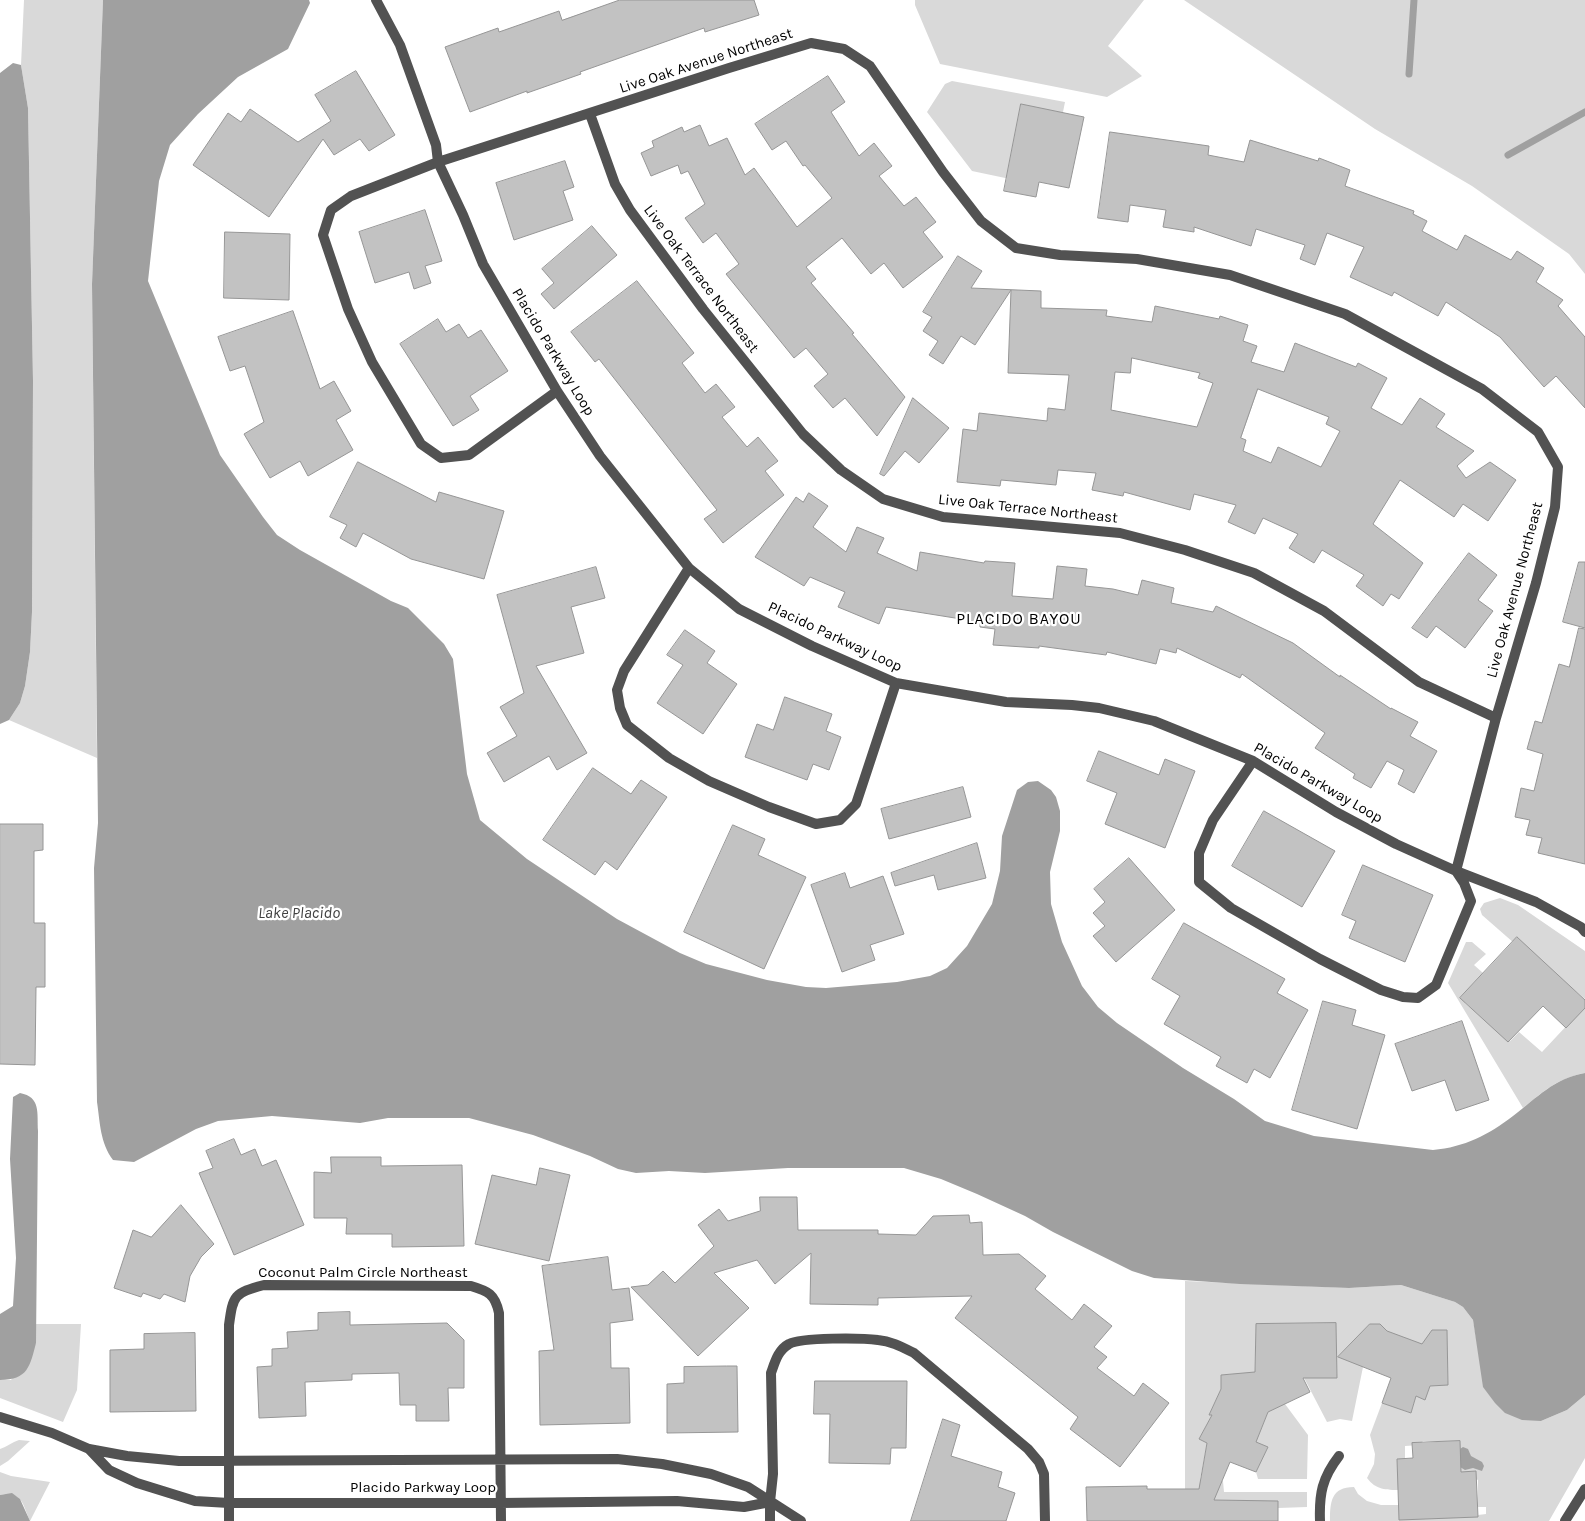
<!DOCTYPE html>
<style>
body{margin:0}
canvas{display:block;background:#fff}
</style>
<canvas width="1585" height="1521"></canvas>
<script>
const ctx = document.querySelector('canvas').getContext('2d');
ctx.lineJoin = 'round';
function paint(path, color) { ctx.fillStyle = color; ctx.fill(path, 'evenodd'); }
function trace(path, color, width, dash) { ctx.strokeStyle = color; ctx.lineWidth = width; ctx.lineCap = dash ? 'butt' : 'round'; ctx.setLineDash(dash || []); ctx.stroke(path); }
function write(font, color, halo, rows, align = 'center') {
  ctx.font = font + ' Karla,sans-serif'; ctx.lineWidth = 4.5; ctx.setLineDash([]); ctx.textBaseline = 'middle'; ctx.strokeStyle = halo; ctx.fillStyle = color; for (const [text, x, y, turn = 0] of rows) {
    ctx.save(); ctx.translate(x, y); ctx.rotate((+turn || 0) * Math.PI / 180); ctx.textAlign = isNaN(turn) ? turn : align; if (halo) ctx.strokeText(text, 0, 0); ctx.fillText(text, 0, 0); ctx.restore();
  }
}
const green = new Path2D(`
 M24 0H103L92 284 97 758 9 720 20 703 25 686 30 652 32 612 33 381 28 108 21 65Z
 M915 0H1144L1108 46 1142 76 1107 97 940 64 915 5Z
 M1184 0H1585V274L1569 254 1472 186 1375 129Z
 M952 81 1065 102 1062 117 1010 179 972 171 927 112 945 84Z
 M1500 898 1518 905 1585 951V999L1516 941 1514 943 1482 915 1480 909 1484 903Z
 M1466 942H1472L1486 954 1474 965 1483 973 1465 1003 1510 1041 1519 1032 1542 1052 1585 1006V1073C1558 1078 1544 1091 1523 1108L1448 983Z
 M1185 1281 1349 1288 1401 1285 1455 1302 1463 1307 1473 1320 1480 1361 1541 1421 1567 1410 1585 1395V1458L1549 1521H1330C1330 1502 1331 1487 1354 1487L1358 1494 1367 1501 1381 1505H1400L1423 1517H1478V1515L1486 1514V1507H1478V1480L1474 1478H1451L1445 1442 1423 1441 1420 1445 1405 1446V1462L1400 1490C1386 1490 1376 1490 1367 1478L1374 1464 1375 1454 1370 1435 1382 1403 1411 1413 1416 1396 1425 1399 1431 1384 1446 1385 1448 1384 1447 1334 1444 1330 1430 1347 1363 1332V1367L1352 1421 1340 1419 1327 1422 1301 1372 1322 1378H1337L1336 1324 1256 1325 1255 1369H1269L1285 1404 1308 1435 1307 1479H1258L1256 1472 1268 1447 1251 1441 1257 1438 1270 1408 1240 1374 1221 1375V1389L1209 1415H1212L1199 1439 1207 1443 1200 1480 1223 1481 1224 1492H1307V1507L1278 1508 1185 1521Z
 M36 1324H81L77 1390 63 1422 0 1398V1380H11L36 1343Z
 M19 1440 30 1441 8 1461 0 1466V1449C7 1447 12 1442 19 1440Z
 M0 1472 11 1476 50 1482 30 1521C22 1503 23 1492 0 1495Z`);
const water = new Path2D(`
 M103 0H309L310 3 288 49 238 77 198 114 170 145 159 181 148 281 220 455 263 517 277 535 300 550 391 601 408 608 444 644 453 659 467 774 480 820 527 859 617 919 680 953 706 964 767 980 806 987 826 988 897 982 930 976 947 968 967 946 992 904 1000 871 1002 836 1017 790 1028 782 1038 781 1051 790 1056 797 1060 811V831L1050 872 1051 904 1062 942 1082 986 1098 1007 1117 1023 1183 1068 1234 1099 1265 1121 1314 1136 1433 1150C1465 1147 1488 1135 1513 1116 1538 1097 1553 1079 1585 1073V1395L1567 1410 1541 1421 1522 1420 1505 1413 1495 1403 1483 1387 1473 1320 1463 1307 1455 1302 1401 1285 1349 1288 1240 1284 1154 1278 1132 1271 1053 1232 1025 1216 977 1194 941 1179 904 1168H788L705 1173 669 1171 636 1173 618 1169 590 1156 533 1135 469 1118H388L360 1123 272 1116 218 1121 196 1129 134 1162 113 1160C100 1143 100 1122 97 1102L94 868 98 823 92 284Z
 M13 63 21 65 28 108 33 381 32 612 30 652 25 686 20 703 9 720 0 724V73Z
 M20 1093C41 1097 37 1113 38 1131L36 1343C30 1366 28 1380 0 1380V1314L13 1306 16 1258 10 1159 13 1097Z
 M1463 1447 1468 1449 1471 1456 1482 1462 1484 1466 1482 1471 1473 1468 1465 1470 1460 1467V1449Z
 M12 1493 20 1499 30 1521H0V1495Z`);
const stream = new Path2D(`
 M1409 74 1414 0
 M1508 155 1585 112`);
const building = new Path2D(`
 M620 0H754L759 15 705 32 704 28 580 72 581 74 527 93V91L470 112 445 47 498 28 499 32 559 11 562 20Z
 M356 71 395 135 369 151 360 139 334 155 323 139 269 217 193 165 228 113 241 122 250 109 298 142 331 121 315 95Z
 M828 76 845 102 831 112 859 156 874 143 892 166 879 176 904 206 916 197 936 222 923 232 943 257 903 288 884 263 871 274 842 238 806 267 816 279 811 283 854 333 852 334 905 397 877 436 845 398 833 408 814 386 828 374 806 348 794 358 726 274 739 264 716 233 703 243 685 218 705 204 688 171 681 174 678 165 651 176 641 153 654 147 652 141 682 127 684 132 700 125 709 146 727 138 745 175 754 168 797 227 832 198 805 165 803 166 786 141 772 150 755 124Z
 M1021 104 1084 117 1069 188 1039 182 1036 197 1004 191Z
 M1110 132 1209 146 1208 155 1244 162 1250 140 1318 161 1319 158 1350 170 1345 186 1414 211 1413 214 1427 221 1422 231 1457 250 1465 235 1511 260 1517 251 1544 268 1536 282 1563 300 1558 306 1585 337V408L1556 376 1544 387 1500 337 1446 302 1438 316 1394 292 1392 296 1350 277 1364 247 1327 233 1315 265 1300 259 1305 245 1256 229 1251 246 1194 227V232L1163 227 1166 210 1130 205 1128 222 1098 218Z
 M565 161 574 187 563 191 573 220 514 240 496 183Z
 M425 210 442 261 425 266 431 283 414 289 409 272 375 283 359 232Z
 M592 226 617 255 554 309 541 294 554 283 542 269Z
 M225 232 290 234 289 300 224 298Z
 M958 256 982 271 971 288 1041 291V308L1107 310 1106 316 1152 322 1155 306 1219 319 1220 316 1248 325 1243 341 1257 346 1251 362 1284 372 1295 343 1356 367 1358 363 1387 378 1371 408 1402 425 1420 398 1445 414 1436 427 1474 451 1457 466 1466 478 1490 462 1516 480 1488 521 1463 504 1454 517 1400 480 1373 524 1423 563 1399 599 1391 594 1383 606 1356 586 1364 575 1322 550 1314 563 1289 548 1298 534 1263 518 1255 534 1228 522 1236 505 1194 494 1190 510 1124 492 1123 496 1092 490 1096 473 1058 470 1056 485 1001 480 1000 486 957 482 963 429 977 431 979 413 1047 421 1048 408 1065 410 1069 375 1008 373 1011 290 975 345 961 336 943 364 929 355 938 341 923 331 932 317 923 312ZM1132 358 1200 373 1198 378 1213 383 1197 427 1111 410 1115 372 1130 373ZM1258 389 1329 417 1326 424 1340 431 1321 467 1278 447 1271 463 1243 451 1246 440 1241 438Z
 M637 281 694 353 682 363 705 393 716 384 735 407 722 417 747 447 758 437 778 461 765 471 784 495 723 543 704 519 717 510 599 359 595 362 571 332Z
 M293 311 320 389 334 381 351 411 336 420 353 450 308 476 300 461 270 478 244 434 264 422 245 366 230 371 218 337Z
 M438 319 446 332 459 324 468 338 481 330 508 371 470 396 479 410 453 426 400 344Z
 M913 398 949 428 919 463 905 451 884 476 880 474Z
 M358 462 436 502 439 492 504 511 484 579 411 559 363 533 356 547 340 538 347 525 330 517Z
 M809 493 828 506 813 527 846 552 857 527 884 538 877 553 917 571 920 552 984 563 985 561 1015 563 1012 596 1053 599 1057 566 1087 569 1085 586 1113 589 1138 595 1142 580 1174 588 1171 603 1213 612 1216 606 1293 643 1340 677V675L1391 709V708L1418 722 1410 736 1437 751 1414 793 1398 784 1404 770 1387 761 1371 788 1353 778 1355 774 1315 748 1325 733 1242 674 1240 678 1177 648 1176 653 1160 649 1156 664 1107 652 1106 655 1039 646V648L993 645 995 629 980 627V622L886 607 879 624 838 607 845 592 810 577 804 586 755 557 796 497 803 502Z
 M1469 553 1497 575 1478 600 1493 611 1465 648 1436 626 1427 638 1412 628Z
 M1579 562H1585V628L1563 622Z
 M596 567 605 598 571 607 584 653 536 666 587 753 557 770 549 756 504 782 487 753 517 736 500 707 524 693 497 595Z
 M1579 628 1585 629V864L1538 853 1542 838 1526 835 1530 820 1515 817 1521 788 1534 791 1543 754 1527 749 1535 721 1542 723 1559 664 1569 667Z
 M685 630 715 651 707 663 737 684 703 734 657 703 683 665 667 655Z
 M785 697 832 714 826 731 841 737 829 770 813 764 807 780 745 757 757 724 773 730Z
 M1099 751 1159 775 1165 759 1195 771 1165 848 1105 824 1117 793 1087 781Z
 M593 768 631 794 641 780 667 797 617 870 605 861 595 875 543 840Z
 M963 787 971 817 889 839 881 809Z
 M1264 811 1335 851 1302 907 1232 866Z
 M0 824H43V850L34 851V923H45V987H36L35 1065 0 1064Z
 M733 825 765 839 758 855 806 877 764 969 684 932Z
 M977 843 986 878 938 890 934 875 895 886 891 873Z
 M1129 858 1175 910 1116 962 1093 936 1105 926 1093 913 1105 902 1094 889Z
 M1363 865 1433 895 1405 962 1349 938 1356 921 1342 915Z
 M845 873 850 888 883 876 904 934 870 945 875 960 842 972 811 885Z
 M1184 923 1285 979 1277 993 1308 1010 1270 1078 1254 1069 1247 1083 1216 1066 1221 1057 1164 1024 1180 996 1152 979Z
 M1517 937 1585 1000V1008L1566 1028 1543 1006 1508 1042 1460 998Z
 M1323 1001 1356 1010 1352 1025 1385 1035 1357 1129 1292 1110Z
 M1462 1021 1489 1100 1456 1111 1445 1080 1412 1091 1395 1044Z
 M234 1139 241 1155 255 1149 262 1166 276 1160 304 1225 234 1255 199 1173 213 1168 206 1151Z
 M331 1157H381V1166L462 1165 464 1246 392 1247V1234H346L347 1218H314V1172L331 1173Z
 M540 1168 570 1175 549 1261 475 1244 492 1175 536 1185Z
 M760 1197H797L798 1230H878V1234L916 1235 933 1216 969 1215 970 1223 982 1222 983 1255 1019 1254 1046 1276 1035 1289 1072 1320 1084 1304 1112 1326 1094 1347 1107 1357 1097 1368 1134 1396 1143 1383 1169 1403 1120 1467 1070 1429 1078 1417 955 1318 972 1296 878 1298V1305L810 1304 811 1253 775 1284 757 1260 714 1273 749 1308 698 1356 631 1287 648 1285 663 1271 675 1283 714 1246 698 1225 719 1209 728 1221 760 1211Z
 M181 1205 214 1244 201 1257 190 1276 185 1302 164 1294 160 1299 143 1293 141 1297 114 1288 133 1230 151 1237Z
 M608 1257 612 1290 629 1288 633 1320 610 1323 611 1368H629L630 1423 540 1425 539 1351 554 1350 542 1266Z
 M350 1312V1325L447 1323 464 1340V1388H448L449 1421H416V1405H400L399 1373 352 1374V1380L305 1382 306 1416 259 1418 257 1367 272 1366V1349L288 1348 287 1332 318 1330V1313Z
 M1336 1323 1337 1378H1303L1310 1392 1268 1412 1256 1442 1268 1447 1256 1472 1230 1462 1214 1500 1278 1501V1521H1087L1086 1487 1147 1486V1489H1199L1207 1443 1199 1439 1212 1415H1209L1221 1389V1375L1255 1372 1256 1324Z
 M1370 1324H1380L1387 1331 1422 1344 1432 1330H1447L1448 1385 1430 1386 1425 1400 1416 1396 1411 1413 1382 1403 1391 1378 1338 1357Z
 M195 1333 196 1411 110 1412V1350L144 1349V1334Z
 M727 1366H737L738 1432 667 1433V1384L684 1383V1367Z
 M815 1381H907L906 1448H891L890 1464 829 1463 830 1414H814Z
 M943 1419 960 1425 951 1456 1002 1472 998 1487 1015 1493 1006 1521H911Z
 M1460 1441 1461 1472 1476 1471 1478 1517 1399 1520 1397 1459 1413 1458 1412 1443Z`);
const street = new Path2D(`
 M376 0 400 45 436 145 438 162 463 215 483 264 557 391 600 456 689 568 739 609 812 646 896 683 1006 702 1072 705 1099 708 1154 721 1253 761 1336 812 1396 844 1456 871 1536 902 1581 927 1585 932
 M590 114 615 184 630 210 703 309 803 434 841 470 883 499 943 517 1120 533 1185 550 1254 573 1324 611 1419 682 1496 718
 M557 391 469 455 441 458 421 444 372 362 348 309 323 235 331 210 351 196 438 162 729 68 811 43 844 49 870 66 943 172 981 221 1016 248 1060 255 1137 259 1230 275 1345 314 1482 389 1538 432 1558 467 1555 507 1536 583 1496 718 1456 871 1464 883 1471 901 1436 985 1418 998 1403 997 1381 990 1320 959 1231 908 1199 882V853L1213 820 1253 761
 M689 568 624 671 617 690 620 708 627 725 669 758 709 781 769 807 816 824 840 820 856 804 896 683
 M0 1417 52 1433 89 1449 127 1456 179 1461 617 1459 662 1464 711 1474 748 1487 801 1521
 M89 1449 109 1470 137 1483 195 1501 229 1503H500L677 1501 744 1507 770 1502
 M229 1521V1325C233 1295 234 1293 264 1285L471 1286C488 1291 495 1294 499 1313L501 1521
 M770 1521V1502L773 1474 771 1373C775 1362 778 1350 789 1344 801 1337 863 1338 878 1340 891 1341 902 1347 914 1353L1028 1449 1039 1462 1044 1474 1045 1521
 M1320 1521C1319 1494 1322 1478 1339 1456
 M1565 1521 1585 1489`);
const streetNames = [
 ["Live Oak Avenue Northeast",706,61,-18],
 ["Live Oak Terrace Northeast",701,279,53],
 ["Placido Parkway Loop",553,352,59],
 ["Live Oak Terrace Northeast",1028,509,6],
 ["Live Oak Avenue Northeast",1515,590,-75],
 ["Placido Parkway Loop",835,637,25],
 ["Placido Parkway Loop",1318,783,30],
 ["Coconut Palm Circle Northeast",363,1273],
 ["Placido Parkway Loop",423,1488]
];
const neighbourhoodNames = [
 ["PLACIDO BAYOU",1019,619]
];
const waterNames = [
 ["Lake Placido",299,913]
];
paint(green, '#d9d9d9');
paint(water, '#a0a0a0');
trace(stream, '#a0a0a0', 7);
paint(building, '#c2c2c2');
trace(building, '#969696', 1);
trace(street, '#525252', 10);
write('15px', '#000', '#fff', streetNames);
ctx.letterSpacing = '1px';
write('16px', '#000', '#fff', neighbourhoodNames);
ctx.letterSpacing = '0px';
write('italic 16px', '#414141', '#fff', waterNames);
</script>
